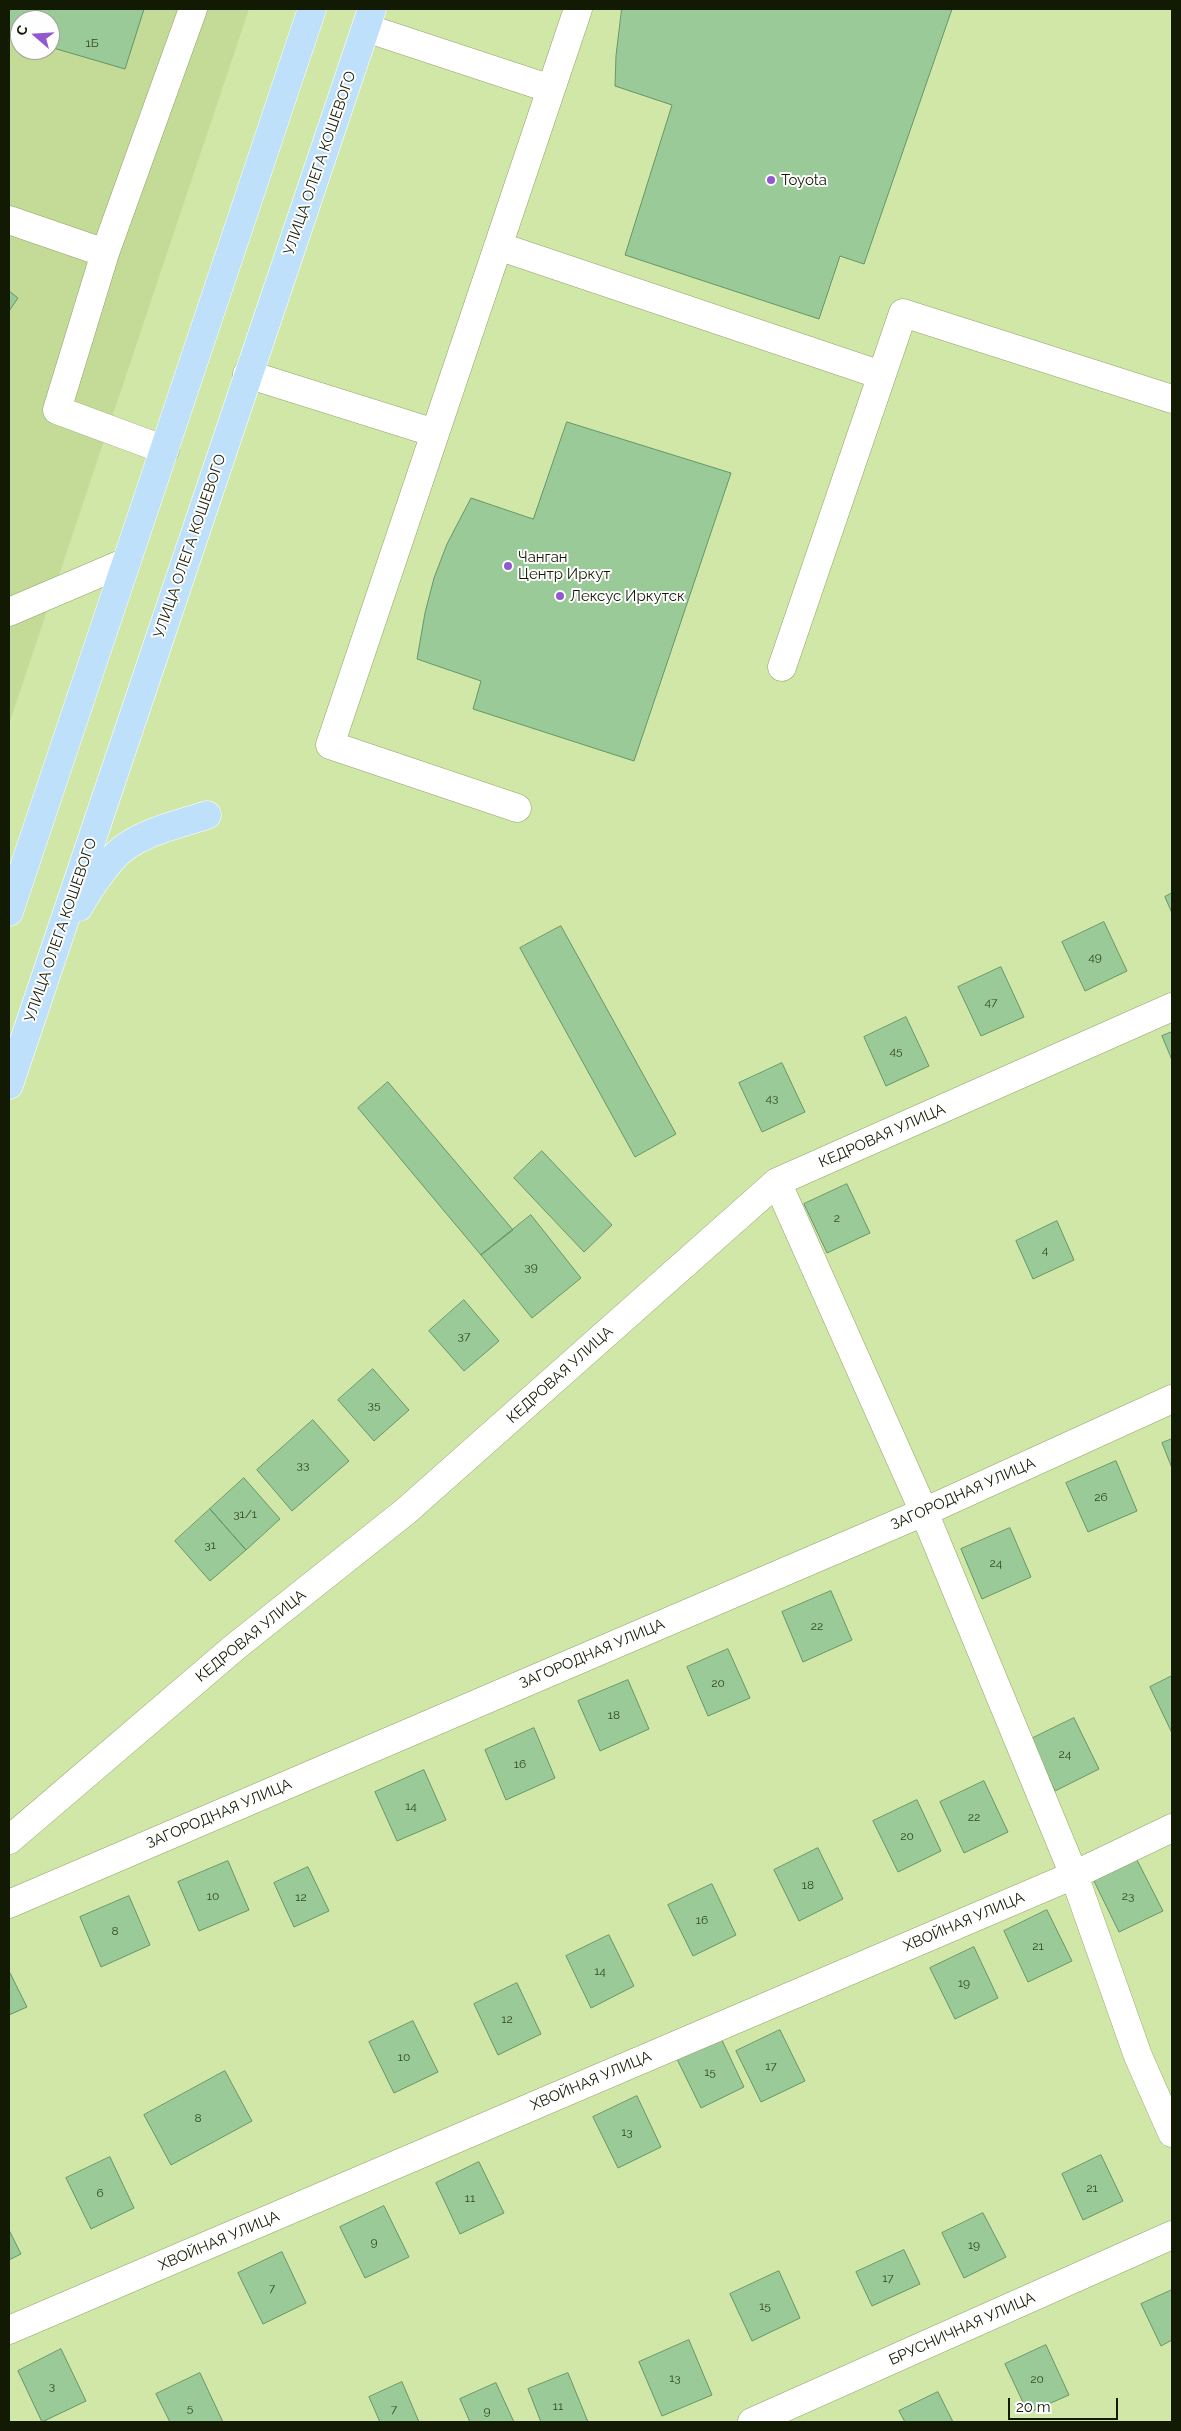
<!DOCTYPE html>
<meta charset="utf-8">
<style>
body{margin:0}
#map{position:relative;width:1181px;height:2431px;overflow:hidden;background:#d1e7a8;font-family:Raleway,sans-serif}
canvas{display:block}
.frame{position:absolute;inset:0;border:10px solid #131a03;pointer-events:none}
.north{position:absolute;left:10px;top:10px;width:50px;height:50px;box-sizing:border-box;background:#fefefe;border:1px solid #a0a39a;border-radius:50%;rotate:289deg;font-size:14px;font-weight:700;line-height:20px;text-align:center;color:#131a03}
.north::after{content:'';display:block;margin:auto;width:18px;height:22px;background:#9258cf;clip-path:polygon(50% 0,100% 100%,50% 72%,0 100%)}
.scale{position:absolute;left:1008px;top:2398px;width:110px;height:22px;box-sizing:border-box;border:2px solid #131a03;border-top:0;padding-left:6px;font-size:15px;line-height:18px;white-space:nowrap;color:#131a03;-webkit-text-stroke:4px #fefefe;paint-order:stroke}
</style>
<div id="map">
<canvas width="1181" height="2431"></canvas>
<div class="frame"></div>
<div class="north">С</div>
<div class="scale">20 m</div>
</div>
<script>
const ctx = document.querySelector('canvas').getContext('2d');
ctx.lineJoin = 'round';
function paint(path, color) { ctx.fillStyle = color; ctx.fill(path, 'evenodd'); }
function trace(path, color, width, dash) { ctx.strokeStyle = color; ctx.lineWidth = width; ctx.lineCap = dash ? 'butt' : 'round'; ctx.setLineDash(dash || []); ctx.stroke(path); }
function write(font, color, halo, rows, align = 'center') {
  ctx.font = font + ' Raleway,sans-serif'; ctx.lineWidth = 4; ctx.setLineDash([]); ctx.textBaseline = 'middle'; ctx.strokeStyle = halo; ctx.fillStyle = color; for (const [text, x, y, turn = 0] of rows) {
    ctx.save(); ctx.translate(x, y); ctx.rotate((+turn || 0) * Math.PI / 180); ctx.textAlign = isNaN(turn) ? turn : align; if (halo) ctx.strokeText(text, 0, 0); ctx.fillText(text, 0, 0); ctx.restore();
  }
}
const built = new Path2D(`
 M9 9H249L9 724ZM20 20H50V50H20Z`);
const building = new Path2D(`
 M9 9H144L125 69 50 47V20H20V39L9 35Z
 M622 9H952L864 264 840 256 819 319 625 255 672 105 615 86 616 56Z
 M9 291 18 298 9 311Z
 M567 422 731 473 634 761 473 709 481 681 417 659 425 613 434 578 447 544 471 498 533 519Z
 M1172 893V913L1165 897Z
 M1104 922 1127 971 1085 991 1062 942Z
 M561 926 676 1134 635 1157 520 948Z
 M1001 967 1024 1017 981 1036 958 987Z
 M906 1017 929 1066 886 1086 864 1037Z
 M1172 1032V1060L1162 1036Z
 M782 1063 805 1112 762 1132 739 1083Z
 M388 1082 513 1230 481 1255 358 1108Z
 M542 1151 612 1225 584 1252 514 1178Z
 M847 1184 870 1233 827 1253 804 1204Z
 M531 1215 581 1278 532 1318 481 1255Z
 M1057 1221 1074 1260 1033 1279 1016 1241Z
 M464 1300 499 1341 464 1371 429 1331Z
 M373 1369 409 1410 374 1441 338 1400Z
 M313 1420 349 1461 292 1511 257 1470Z
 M1172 1439V1468L1162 1443Z
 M1116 1461 1137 1511 1088 1532 1066 1483Z
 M244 1478 280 1519 246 1550 210 1509Z
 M210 1509 246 1550 210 1581 175 1541Z
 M1010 1528 1031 1577 982 1599 961 1549Z
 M831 1591 852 1640 803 1662 782 1612Z
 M728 1649 750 1698 708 1716 687 1667Z
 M1172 1676V1733L1150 1687Z
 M628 1680 649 1729 600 1751 578 1701Z
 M1074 1718 1099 1769 1055 1791 1031 1739Z
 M534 1728 555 1778 506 1800 485 1750Z
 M424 1770 446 1820 397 1841 375 1792Z
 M984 1781 1008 1832 964 1853 940 1802Z
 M917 1800 941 1851 898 1872 873 1821Z
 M818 1848 843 1899 799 1921 774 1870Z
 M1137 1860 1163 1911 1119 1932 1094 1881Z
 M228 1861 249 1910 199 1931 178 1882Z
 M308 1867 329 1911 294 1927 274 1883Z
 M712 1884 736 1935 693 1956 668 1905Z
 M129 1896 150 1945 101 1967 80 1917Z
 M1047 1910 1072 1961 1028 1982 1004 1931Z
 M609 1935 634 1986 591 2008 566 1956Z
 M974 1947 998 1998 955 2019 930 1968Z
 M9 1971 27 2007 9 2015Z
 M517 1983 541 2034 498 2055 474 2004Z
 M413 2021 438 2072 394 2093 369 2042Z
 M780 2030 805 2081 761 2102 736 2051Z
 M720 2036 744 2087 701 2108 676 2057Z
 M225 2071 252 2121 171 2165 144 2115Z
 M637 2096 661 2147 618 2168 593 2117Z
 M1101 2155 1123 2201 1083 2220 1062 2174Z
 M110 2157 134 2208 91 2229 66 2178Z
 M479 2162 504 2213 460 2234 436 2183Z
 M384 2206 409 2257 365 2278 340 2227Z
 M983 2213 1006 2257 964 2278 942 2233Z
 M9 2230 21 2254 9 2260Z
 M904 2250 920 2284 872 2306 856 2272Z
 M282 2252 306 2303 263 2324 238 2273Z
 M779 2271 800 2318 752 2341 730 2294Z
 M1172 2290V2340L1161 2346 1141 2304Z
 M689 2340 712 2395 662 2416 639 2362Z
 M1046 2345 1069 2395 1028 2413 1005 2364Z
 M61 2349 86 2401 42 2422 18 2371Z
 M200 2373 223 2422H170L156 2394Z
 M568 2373 588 2422H541L528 2389Z
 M402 2382 419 2422H380L369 2397Z
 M496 2383 514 2422H470L460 2399Z
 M938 2392 953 2422H905L899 2411Z`);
const minor = new Path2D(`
 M366 28 551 89
 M9 220 105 253 57 410 165 450
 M498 246 881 375
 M105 253 193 9
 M247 374 435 433
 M9 612 126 562
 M782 667 903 313 1172 399
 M517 808 330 745 578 9
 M777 1182 924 1512 1074 1875 1138 2056 1172 2133
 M9 1840 235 1647 406 1511 777 1182 1172 1007
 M9 1904 924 1512 1172 1399
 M9 2330 1074 1875 1172 1828
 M752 2422 1172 2235`);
const major = new Path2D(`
 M79 907C88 890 109 859 124 848 147 831 180 824 207 815
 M9 912 312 9
 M9 1085 372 9`);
const markers = [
 [771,180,5,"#9258cf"],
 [508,566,5,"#9258cf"],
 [560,596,5,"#9258cf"]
];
const numberNames = [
 ["1Б",92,43],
 ["49",1095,957],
 ["47",991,1002],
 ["45",896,1051],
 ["43",772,1098],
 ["2",837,1218],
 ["4",1045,1250],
 ["39",531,1267],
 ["37",464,1336],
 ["35",374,1405],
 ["33",303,1465],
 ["26",1101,1497],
 ["31/1",245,1514],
 ["31",210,1545],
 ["24",996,1563],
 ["22",817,1626],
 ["20",718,1683],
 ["18",614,1715],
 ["24",1065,1754],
 ["16",520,1764],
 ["14",411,1806],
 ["22",974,1817],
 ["20",907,1836],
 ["18",808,1885],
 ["10",213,1896],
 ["23",1128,1896],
 ["12",301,1897],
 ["16",702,1920],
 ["8",115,1931],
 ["21",1038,1946],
 ["14",600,1971],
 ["19",964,1983],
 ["12",507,2019],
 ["10",404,2057],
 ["17",771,2066],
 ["15",710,2072],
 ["8",198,2118],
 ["13",627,2132],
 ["21",1092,2188],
 ["6",100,2193],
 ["11",470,2198],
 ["9",374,2242],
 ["19",974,2245],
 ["17",888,2278],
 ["7",272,2288],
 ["15",765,2306],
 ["13",675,2378],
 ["20",1037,2379],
 ["3",52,2386],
 ["11",558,2406],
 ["5",190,2408],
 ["7",394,2409],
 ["9",487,2411]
];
const streetNames = [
 ["УЛИЦА ОЛЕГА КОШЕВОГО",320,163,-71],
 ["УЛИЦА ОЛЕГА КОШЕВОГО",190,546,-71],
 ["УЛИЦА ОЛЕГА КОШЕВОГО",61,930,-71],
 ["КЕДРОВАЯ УЛИЦА",882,1136,-24],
 ["КЕДРОВАЯ УЛИЦА",560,1375,-42],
 ["ЗАГОРОДНАЯ УЛИЦА",963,1494,-24],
 ["КЕДРОВАЯ УЛИЦА",251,1636,-39],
 ["ЗАГОРОДНАЯ УЛИЦА",592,1654,-23],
 ["ЗАГОРОДНАЯ УЛИЦА",219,1814,-23],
 ["ХВОЙНАЯ УЛИЦА",964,1922,-23],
 ["ХВОЙНАЯ УЛИЦА",591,2081,-23],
 ["ХВОЙНАЯ УЛИЦА",219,2241,-23],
 ["БРУСНИЧНАЯ УЛИЦА",962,2329,-24]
];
const poiNames = [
 ["Toyota",781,180],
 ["Чанган",518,557],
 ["Центр Иркут",518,574],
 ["Лексус Иркутск",570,596]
];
paint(built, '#c3db96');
paint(building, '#99ca98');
trace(building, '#679566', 1);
trace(minor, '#90a468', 29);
trace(major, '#fff', 29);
trace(minor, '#fff', 28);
trace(major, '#bee0fb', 28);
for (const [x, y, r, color] of markers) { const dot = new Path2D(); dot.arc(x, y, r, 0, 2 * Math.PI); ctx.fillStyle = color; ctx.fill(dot); trace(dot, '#fefefe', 2); }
write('12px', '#344628', null, numberNames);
write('15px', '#131a03', '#fefefe', streetNames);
write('15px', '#131a03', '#fefefe', poiNames, 'left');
</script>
